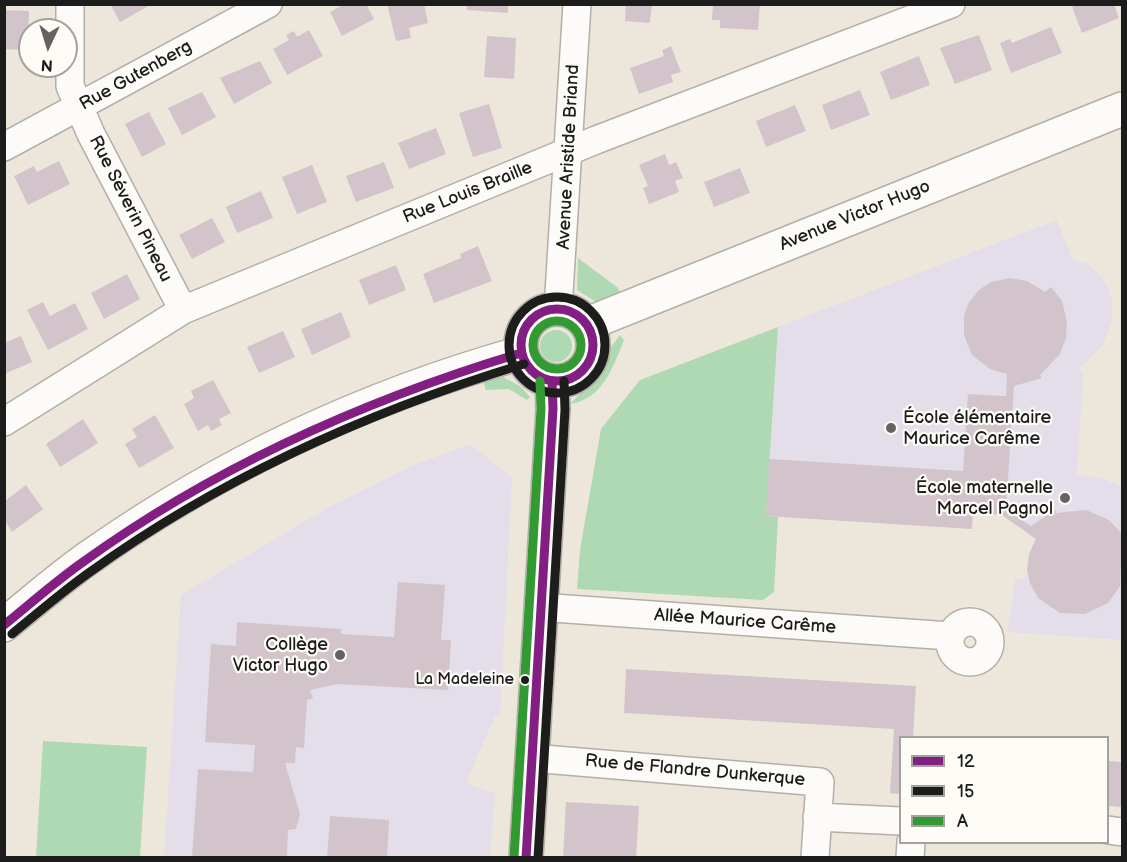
<!DOCTYPE html>
<meta charset="utf-8">
<style>
body{margin:0}
#map{position:relative;width:1127px;height:862px;overflow:hidden;background:#ede7db;font-family:"Balsamiq Sans",sans-serif}
canvas{display:block}
.frame{position:absolute;inset:0;border:6px solid #1c1c1c;pointer-events:none}
.legend{position:absolute;left:899px;top:736px;width:210px;height:108px;box-sizing:border-box;background:#fdfcf7;border:2px solid #a3a29f;margin:0;padding:8px 10px;list-style:none;font-size:18px;color:#1c1c1c}
.legend li{display:flex;align-items:center;gap:12px;height:30px}
.legend b{width:30px;border:2px solid #a3a29f}
.north{position:absolute;left:18px;top:18px;width:60px;height:60px;box-sizing:border-box;background:#fdfcf7;border:2px solid #a3a29f;border-radius:50%;rotate:184deg;font-size:16px;font-weight:700;line-height:24px;text-align:center;color:#1c1c1c}
.north::after{content:'';display:block;margin:auto;width:21px;height:27px;background:#65635f;clip-path:polygon(50% 0,100% 100%,50% 72%,0 100%)}
</style>
<div id="map">
<canvas width="1127" height="862"></canvas>
<div class="frame"></div>
<ul class="legend">
<li><b style="height:8px;background:#831f82"></b>12</li>
<li><b style="height:8px;background:#1d1d1b"></b>15</li>
<li><b style="height:8px;background:#393"></b>A</li>
</ul>
<div class="north">N</div>
</div>
<script>
const ctx = document.querySelector('canvas').getContext('2d');
ctx.lineJoin = 'round';
function paint(path, color) { ctx.fillStyle = color; ctx.fill(path, 'evenodd'); }
function trace(path, color, width, dash) { ctx.strokeStyle = color; ctx.lineWidth = width; ctx.lineCap = dash ? 'butt' : 'round'; ctx.setLineDash(dash || []); ctx.stroke(path); }
function write(font, color, halo, rows, align = 'center') {
  ctx.font = font + ' "Balsamiq Sans",sans-serif'; ctx.lineWidth = 4.5; ctx.setLineDash([]); ctx.textBaseline = 'middle'; ctx.strokeStyle = halo; ctx.fillStyle = color; for (const [text, x, y, turn = 0] of rows) {
    ctx.save(); ctx.translate(x, y); ctx.rotate((+turn || 0) * Math.PI / 180); ctx.textAlign = isNaN(turn) ? turn : align; if (halo) ctx.strokeText(text, 0, 0); ctx.fillText(text, 0, 0); ctx.restore();
  }
}
const built = new Path2D(`
 M1057 220 1073 260 1088 264 1101 277 1108 287 1112 300V322L1103 345 1079 370 1083 374 1077 474 1104 479 1122 487V640L1008 632 1015 580 1028 577V557L1035 539 1002 515 973 513 972 529 766 516 778 327Z
 M470 444 512 478 500 717 495 716 466 783 495 794 490 857 164 858 181 595 329 507 412 466Z`);
const green = new Path2D(`
 M578 258 618 288 621 295 598 303 577 290Z
 M778 327 766 516 778 517 774 592 763 600 577 589 580 550 601 429 640 380Z
 M540 346a16 16 0 1 1 32 0a16 16 0 1 1-32 0Z
 M620 335 624 340C613 367 603 399 570 404L598 375 607 352Z
 M499 375 520 386 530 397 527 400 509 389 486 390 482 378Z
 M43 741 147 747 140 857H36Z`);
const building = new Path2D(`
 M110 4H152L120 22Z
 M345 4H366L374 19 342 36 330 12Z
 M387 4H424L428 23 409 28 411 38 396 41Z
 M467 4H508V13L467 10Z
 M626 4H652L650 23 625 21Z
 M713 4H760L758 30 720 28V20H712Z
 M1078 4H1114L1119 18 1082 33 1072 7Z
 M4 10 29 11 28 50 4 49Z
 M1051 27 1062 53 1011 73 1000 43 1010 39 1012 43Z
 M309 30 323 56 287 75 273 49 289 40 286 35 294 31 297 37Z
 M979 35 992 70 955 84 940 48Z
 M487 36 516 38 514 79 484 77Z
 M671 46 681 72 671 75 673 82 639 94 630 68 664 56 662 50Z
 M919 56 930 85 891 100 880 72Z
 M260 61 272 83 234 104 220 78Z
 M860 90 870 115 831 130 822 105Z
 M202 92 216 117 182 135 168 108Z
 M489 104 502 148 473 157 459 113Z
 M795 105 806 131 766 147 756 121Z
 M149 112 166 144 142 157 125 124Z
 M436 128 446 154 409 169 398 143Z
 M665 154 669 165 676 162 683 178 675 181 679 192 649 204 643 188 648 186 639 165Z
 M59 161 70 184 28 205 14 176 34 166 37 172Z
 M384 162 394 188 356 202 346 176Z
 M312 165 327 202 297 214 282 177Z
 M740 168 750 193 714 207 704 182Z
 M261 191 273 218 237 233 226 207Z
 M212 218 225 242 192 259 179 235Z
 M478 246 492 281 434 303 423 274 461 258 460 254Z
 M396 265 406 290 369 305 359 280Z
 M127 274 140 299 104 319 91 293Z
 M1010 278 1027 281 1045 292 1051 287 1062 301 1067 322 1066 338 1060 354 1040 375 1042 378 1014 386 1006 509 1031 526 1055 510 1056 513 1086 510 1109 520 1122 534 1120 586 1108 603 1085 614 1060 613 1038 598 1030 583 1027 570 1029 554 1036 539 1002 515 973 513 972 529 766 516 769 459 963 471 968 394 1006 396 1007 374 990 369 972 355 964 335V316L968 304 979 290 991 282Z
 M43 302 50 316 75 303 88 329 48 350 27 310Z
 M341 312 351 337 312 355 301 329Z
 M283 331 295 357 259 373 247 347Z
 M21 336 32 362 4 374V343Z
 M213 380 231 413 219 419 222 425 211 431 208 425 198 431 184 404 194 398 191 391Z
 M155 415 174 448 139 468 125 444 137 437 132 429Z
 M83 419 98 443 60 467 46 444Z
 M26 485 43 509 12 532 5 521V501Z
 M398 582 445 585 441 640H451L448 690 337 684 310 690 313 698 307 700 304 748 296 747 295 763H285L300 814 296 829 288 830 287 858H192L198 769 253 772 255 745 205 742 211 644 236 646 237 622 341 629V634L394 637Z
 M626 669 916 686 913 738H900V794L890 793 894 729 624 713Z
 M1108 761 1122 762V807L1108 806Z
 M566 802 639 806 636 858H563Z
 M330 816 389 820 387 858H327Z`);
const street = new Path2D(`
 M70 4V86L91 134 183 310
 M4 147 268 4
 M558 309 577 4
 M4 422 183 310 596 140 951 4
 M539 607 950 636
 M950 642a20 20 0 1 1 40 0a20 20 0 1 1-40 0Z
 M531 758 820 782 815 858
 M817 817 900 821
 M1108 830 1122 832
 M910 858 911 842`);
const secondary = new Path2D(`
 M521 345a36 36 0 1 1 72 0a36 36 0 1 1-72 0Z
 M587 324 1122 109
 M4 625C34 601 63 575 94 554 224 463 368 396 521 353
 M526 858 553 409 552 381`);
const bus1 = new Path2D(`
 M521 345a36 36 0 1 1 72 0a36 36 0 1 1-72 0Z
 M4 625C30 604 56 581 83 562 216 466 365 400 521 353
 M526 858 553 409 552 381`);
const bus2 = new Path2D(`
 M509 345a48 48 0 1 1 96 0a48 48 0 1 1-96 0Z
 M12 634C38 613 63 591 90 572 222 477 370 411 524 364
 M538 858 565 410 564 381`);
const bus3 = new Path2D(`
 M533 345a24 24 0 1 1 48 0a24 24 0 1 1-48 0Z
 M514 857 541 409 540 381`);
const markers = [
 [891,428,6,"#65635f"],
 [1065,498,6,"#65635f"],
 [340,655,6,"#65635f"],
 [525,680,5,"#1c1c1c"]
];
const busNames = [
 ["La Madeleine",514,680]
];
const streetNames = [
 ["Rue Gutenberg",136,76,-29],
 ["Avenue Aristide Briand",569,157,-87],
 ["Rue Louis Braille",468,193,-22],
 ["Rue Séverin Pineau",130,209,63],
 ["Avenue Victor Hugo",855,216,-22],
 ["Allée Maurice Carême",745,622,4],
 ["Rue de Flandre Dunkerque",695,771,5]
];
const poiNames = [
 ["École élémentaire",903,418,"left"],
 ["Maurice Carême",903,439,"left"],
 ["École maternelle",1053,488],
 ["Marcel Pagnol",1053,509],
 ["Collège",328,645],
 ["Victor Hugo",328,666]
];
paint(built, '#e3deea');
paint(green, '#aed9b2');
paint(building, '#d2c4ca');
trace(street, '#b3afa7', 30);
trace(secondary, '#b3afa7', 36);
trace(street, '#fcfbfa', 27);
trace(secondary, '#fcfbfa', 33);
trace(bus1, '#831f82', 9);
trace(bus2, '#1d1d1b', 9);
trace(bus3, '#393', 9);
for (const [x, y, r, color] of markers) { const dot = new Path2D(); dot.arc(x, y, r, 0, 2 * Math.PI); ctx.fillStyle = color; ctx.fill(dot); trace(dot, '#fdfcf7', 2); }
write('16px', '#1c1c1c', '#fdfcf7', busNames, 'right');
write('18px', '#1c1c1c', '#fdfcf7', streetNames);
write('18px', '#1c1c1c', '#fdfcf7', poiNames, 'right');
</script>
